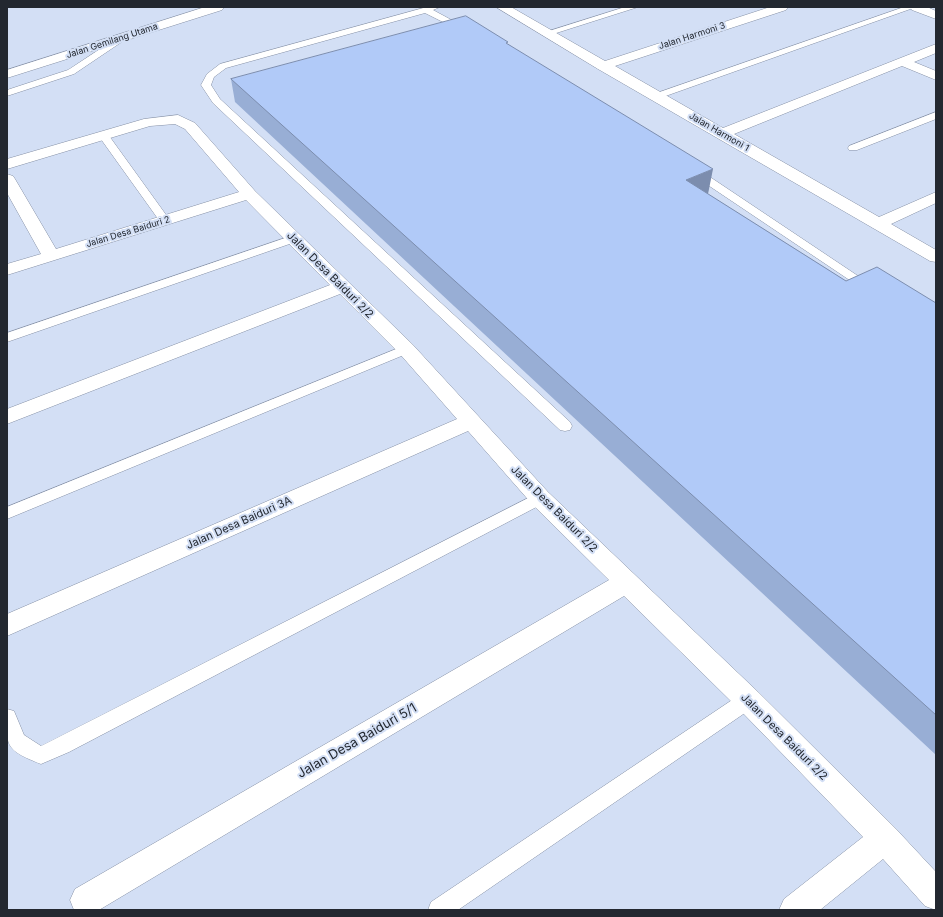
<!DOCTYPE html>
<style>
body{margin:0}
#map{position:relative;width:943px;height:917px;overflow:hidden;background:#d3dff5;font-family:Inter,sans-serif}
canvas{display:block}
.frame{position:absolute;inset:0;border:8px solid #232830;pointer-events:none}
</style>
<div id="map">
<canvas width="943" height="917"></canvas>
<div class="frame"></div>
</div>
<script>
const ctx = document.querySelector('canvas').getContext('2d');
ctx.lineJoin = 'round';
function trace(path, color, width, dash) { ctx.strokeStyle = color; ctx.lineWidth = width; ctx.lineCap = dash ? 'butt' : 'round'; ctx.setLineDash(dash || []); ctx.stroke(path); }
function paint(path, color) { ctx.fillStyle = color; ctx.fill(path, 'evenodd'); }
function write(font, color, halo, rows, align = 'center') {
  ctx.font = font + ' Inter,sans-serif'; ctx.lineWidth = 4; ctx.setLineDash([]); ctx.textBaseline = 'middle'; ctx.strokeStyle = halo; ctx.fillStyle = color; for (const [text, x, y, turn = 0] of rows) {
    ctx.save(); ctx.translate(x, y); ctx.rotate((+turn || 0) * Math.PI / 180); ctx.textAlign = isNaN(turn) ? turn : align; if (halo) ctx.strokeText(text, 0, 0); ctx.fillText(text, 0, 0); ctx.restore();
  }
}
const lane = new Path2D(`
 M427 7H440L433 10 470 30 466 33 463 32 425 13 226 68 214 77 211 85 220 99 570 422 572 426 570 430 565 431 560 430 213 103 201 85 207 74 220 64Z
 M625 7H638L550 35H544L543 33Z
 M904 7H916L660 98 657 99 652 96 654 94Z
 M123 34 127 37 126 39 74 74 7 96V90L68 70Z
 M936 112V119L857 150H849L848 148 849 146Z
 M103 132 107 133 169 219 171 221 169 223H161L98 135Z
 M694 168 698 169 861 278 855 282 851 281 690 173 689 171Z
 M294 235 298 237 300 239 298 241 7 342V333Z
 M406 345 411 346 413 349 411 352 7 519V507Z
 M540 492 546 494 548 498 546 502 69 752 41 764C3 749 7 746 7 709L14 711 24 735 41 746Z
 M748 692 755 694 757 700 755 706 458 910H428L431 902 741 694Z`);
const street = new Path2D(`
 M496 7H511L605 61 770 7H788L786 10 615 66 723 128 936 44V53L914 62 936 71V80L902 66 734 134 879 217 936 192V203L891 224 936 250V262L930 261 598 69Z
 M910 7H927L936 11V19L912 10Z
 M178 115 195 123 255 191 413 345 548 492 758 692 896 829 936 872V910L925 906 883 859 820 910H779L784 899 863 837 738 708 624 596 99 910H74L70 900 75 889 609 580 532 504 468 431 7 636V614L457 419 399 353 340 294 7 424V409L330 285 246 200 7 275V264L41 254 7 193V174L13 176 15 179 56 249 239 192 185 129 175 124 150 126 7 169V159L144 119Z`);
const secondary = new Path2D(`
 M205 7H224L222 10 7 78V70Z`);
const wall = new Path2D(`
 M508 44 708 194 846 281 936 303V755L235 102 231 79Z`);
const shadedWall = new Path2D(`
 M713 169 708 194 686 180Z`);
const building = new Path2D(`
 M466 16 508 42 506 43 713 169 686 180 846 281 877 267 936 303V715L231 79Z`);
const farStreetnames = [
 ["Jalan Harmoni 3",692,36,-18],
 ["Jalan Gemilang Utama",112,41,-18],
 ["Jalan Harmoni 1",719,132,30],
 ["Jalan Desa Baiduri 2",128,232,-17]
];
const streetNames = [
 ["Jalan Desa Baiduri 2/2",330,275,45],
 ["Jalan Desa Baiduri 2/2",554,509,45],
 ["Jalan Desa Baiduri 3A",239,523,-24],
 ["Jalan Desa Baiduri 2/2",784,737,45]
];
const nearStreetnames = [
 ["Jalan Desa Baiduri 5/1",357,741,-30]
];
trace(lane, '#8590a5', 1);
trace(street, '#8590a5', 1);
trace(secondary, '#8590a5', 1);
paint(lane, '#fff');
paint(street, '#fff');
paint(secondary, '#fff');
paint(wall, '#98aed5');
paint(shadedWall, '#7c8dae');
paint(building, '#b1caf8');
trace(building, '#7c8dae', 1);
write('9px', '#232830', '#d3dff5', farStreetnames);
write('11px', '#232830', '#d3dff5', streetNames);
write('13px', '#232830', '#d3dff5', nearStreetnames);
</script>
